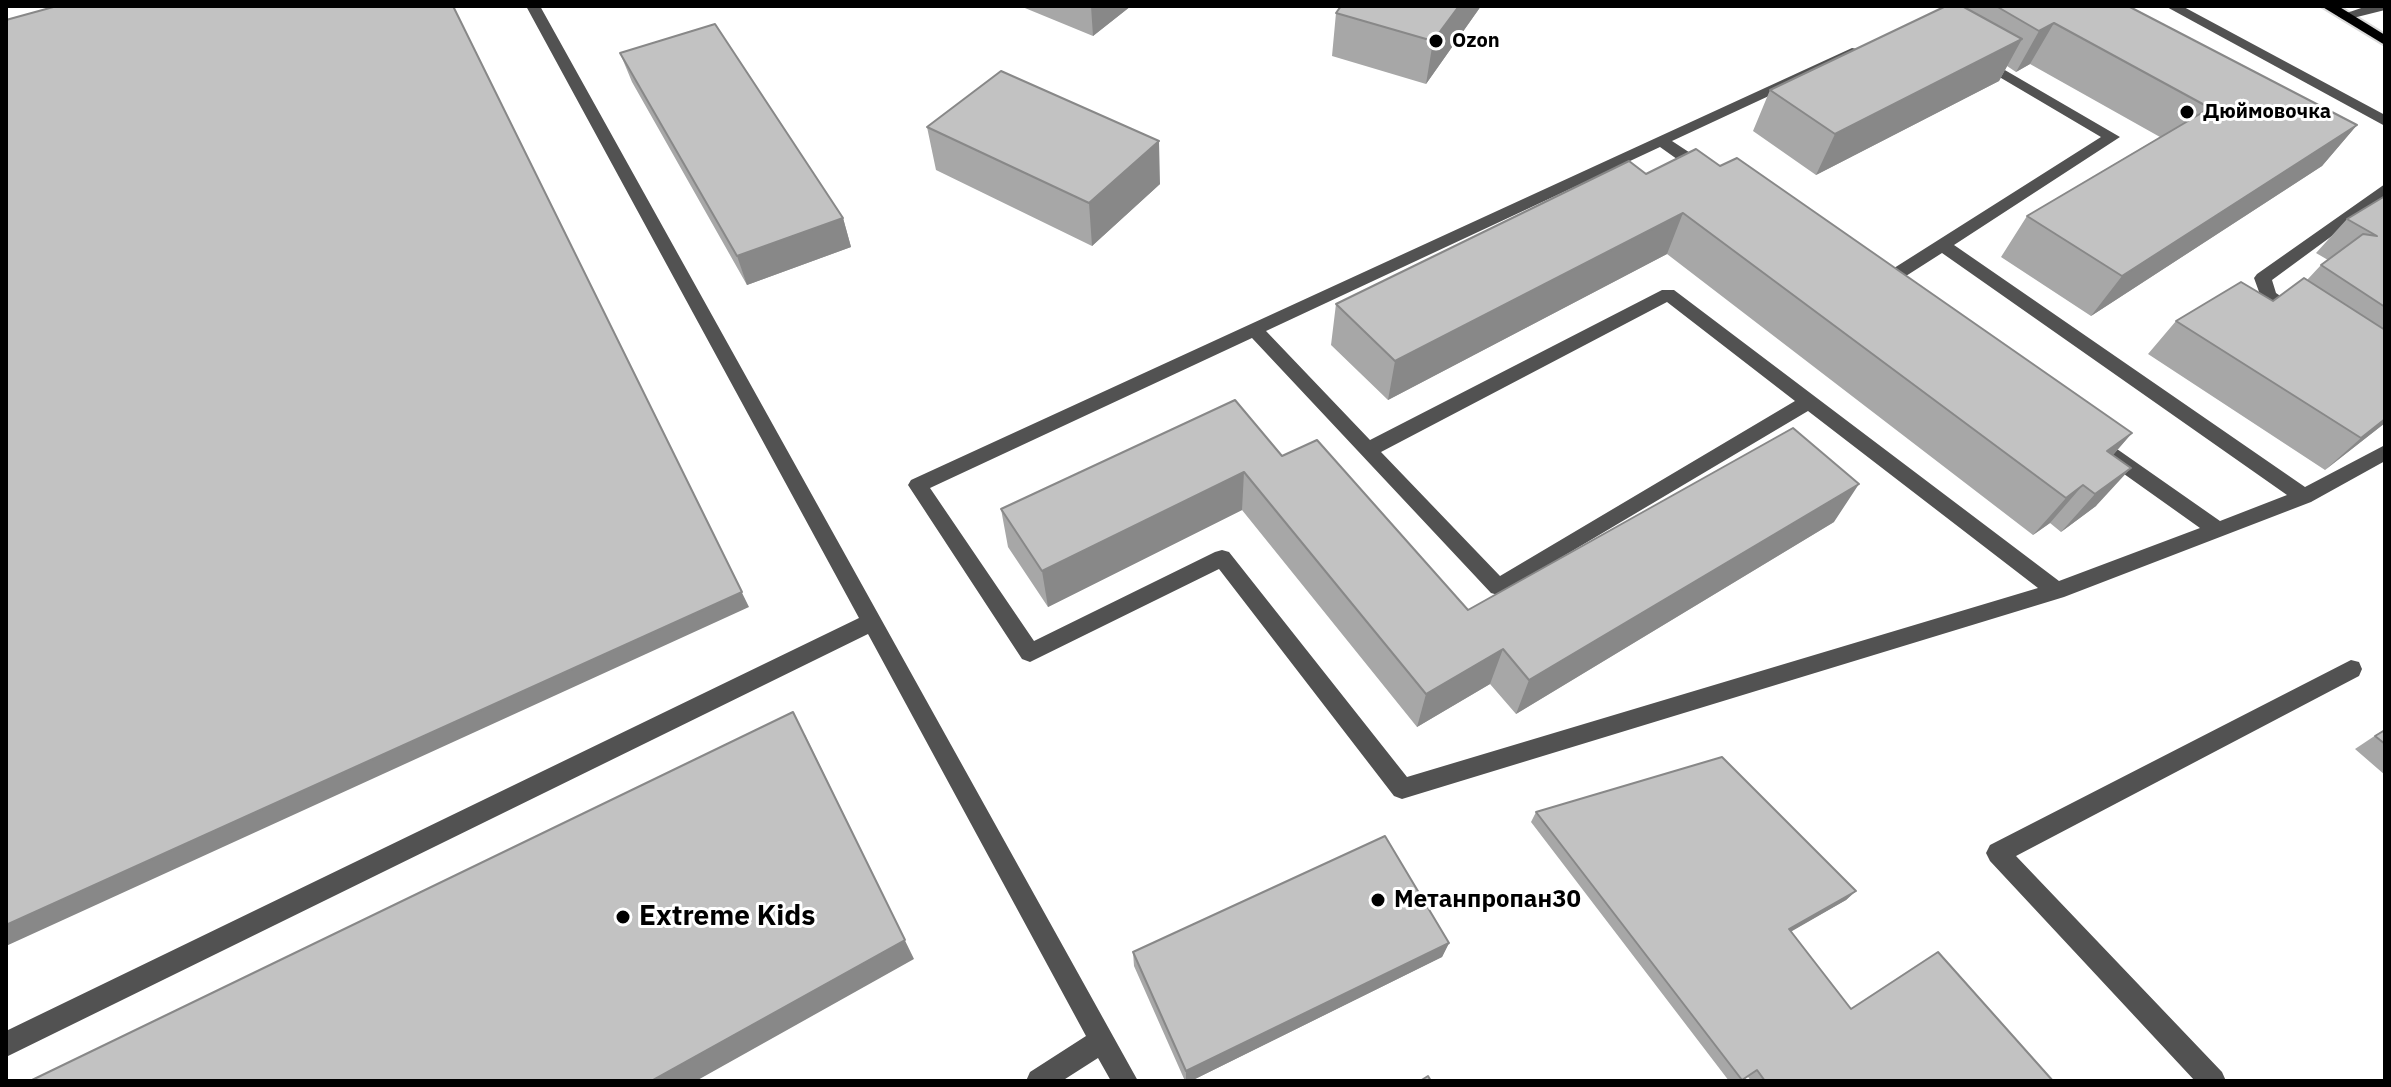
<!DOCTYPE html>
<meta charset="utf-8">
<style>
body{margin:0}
#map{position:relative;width:2391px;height:1087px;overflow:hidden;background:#fff;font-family:"IBM Plex Sans",sans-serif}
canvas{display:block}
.frame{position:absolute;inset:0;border:8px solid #000;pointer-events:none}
</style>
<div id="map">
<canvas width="2391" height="1087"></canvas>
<div class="frame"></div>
</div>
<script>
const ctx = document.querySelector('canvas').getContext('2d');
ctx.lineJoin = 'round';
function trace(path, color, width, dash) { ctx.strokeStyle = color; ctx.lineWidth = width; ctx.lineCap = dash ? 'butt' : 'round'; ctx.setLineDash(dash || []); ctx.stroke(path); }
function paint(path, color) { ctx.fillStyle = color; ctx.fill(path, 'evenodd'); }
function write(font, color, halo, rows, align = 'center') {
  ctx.font = font + ' "IBM Plex Sans",sans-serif'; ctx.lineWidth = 6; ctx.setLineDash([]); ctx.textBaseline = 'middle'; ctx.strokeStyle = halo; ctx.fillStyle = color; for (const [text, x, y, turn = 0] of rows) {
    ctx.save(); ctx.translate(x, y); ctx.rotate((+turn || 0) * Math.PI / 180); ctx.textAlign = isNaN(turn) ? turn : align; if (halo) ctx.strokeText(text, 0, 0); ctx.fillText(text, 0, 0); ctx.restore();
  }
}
const minor = new Path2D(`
 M526 6H540L1138 1081H1111L1098 1058 1062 1081H1026L1030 1072 1086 1036 868 634 6 1057V1031L859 618Z
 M2165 6H2182L2385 115V126Z
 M2367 6H2385V10L2345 20 2338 16Z
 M1852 48 1857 49V55L1672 141 1710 166V174H1698L1660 147 1266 331 1370 440 1662 290H1674L2059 581 2200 528 2103 459 2100 454 2103 449H2117L2220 521 2287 495 1942 253 1884 290H1872L1869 286 1872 282 2101 137 1974 62 1972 59 1979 55 2120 137 1954 245 2305 487 2385 445V461L2311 502 2064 597 1402 799 1394 796 1219 569 1030 662 1022 659 908 485 911 480ZM1667 302 1795 401 1500 576 1381 452ZM1252 338 1491 593 1498 595 1808 411 2038 588 1407 777 1229 552 1222 550 1215 552 1034 641 930 488Z
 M2385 184V197L2272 280 2276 293 2302 311 2305 315 2302 319H2290L2262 300 2254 278 2257 274Z
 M2351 660 2359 662 2362 669 2359 676 2016 856 2222 1072 2226 1081H2195L1990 861 1986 853 1990 845Z`);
const major = new Path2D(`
 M2321 6H2338L2385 35V45Z`);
const wall = new Path2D(`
 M1020 6H1131L1093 36Z
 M1481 6 1426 84 1332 56 1336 13Z
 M1967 6H2128L2357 125 2322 166 2091 316 2001 257 2027 216 2160 137 2030 64 2016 72 2007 66 1999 81 1816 175 1753 131 1770 90 1966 8Z
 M620 53 843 218 851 247 747 285 632 82Z
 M927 127 1160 184 1092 246 936 170Z
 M1720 166 2132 433 2113 455 2096 506 2061 532 2050 523 2033 535 1667 254 1388 400 1331 345 1336 304 1646 174Z
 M2385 196V423L2325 470 2148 354 2176 321 2273 301 2307 280 2321 265 2328 260 2316 253 2347 219Z
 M1282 456 1468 610 1834 522 1516 714 1490 684 1417 727 1242 510 1048 607 1008 547 1001 509Z
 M2385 729V775L2355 749Z
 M1536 812 1856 891 1846 900 1791 931 1851 1009 2053 1081H1751L1748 1077 1742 1081H1729L1531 822Z
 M1449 943 1442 957 1191 1081H1185L1134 966 1133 952Z`);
const shadedWall = new Path2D(`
 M453 6 749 607 6 946V925Z
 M1091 6H1131L1093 36Z
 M1459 6H1481L1426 84 1433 41Z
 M2054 23 2030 64 2016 72 2039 31Z
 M2022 39 1999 81 1816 175 1835 134Z
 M2357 125 2322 166 2091 316 2122 276Z
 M1159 141 1160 184 1092 246 1089 203Z
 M1683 213 1667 254 1388 400 1395 361Z
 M843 218 851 247 747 285 737 256Z
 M2385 419V423L2325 470 2361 438Z
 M2132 433 2098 472 2107 451Z
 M2131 468 2096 506 2061 532 2095 494Z
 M1244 472 1242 510 1048 607 1042 571Z
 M1859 484 1834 522 1516 714 1529 680Z
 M2083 485 2050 523 2033 535 2066 498Z
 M1503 649 1490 684 1417 727 1426 694Z
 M805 735 914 959 696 1081H651Z
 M1856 891 1846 900 1780 938 1789 929Z
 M1449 943 1442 957 1191 1081H1186V1071Z`);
const building = new Path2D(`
 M57 6H453L742 592 6 925V20Z
 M1341 6H1459L1433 41 1336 13Z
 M1946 6H1962L2022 39 1835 134 1770 90Z
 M1996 6H2128L2357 125 2122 276 2027 216 2210 108 2054 23 2039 31Z
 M715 24 843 218 737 256 620 53Z
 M1001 71 1159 141 1089 203 927 127Z
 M1696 149 1720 166 1737 158 2132 433 2107 451 2131 468 2095 494 2083 485 2066 498 1683 213 1395 361 1336 304 1629 161 1646 174Z
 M2385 196V307L2321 265 2363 234 2377 236 2347 219Z
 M2304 278 2385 330V419L2361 438 2176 321 2241 282 2273 301Z
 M1235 400 1282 456 1317 440 1468 610 1793 428 1859 484 1529 680 1503 649 1426 694 1244 472 1042 571 1001 509Z
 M793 712 905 940 651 1081H30Z
 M2385 730V744L2375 736Z
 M1722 757 1856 891 1789 929 1851 1009 1938 952 2053 1081H1765L1757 1070 1742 1080 1536 812Z
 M1385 836 1449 943 1186 1071 1133 952Z
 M1428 1076 1431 1081H1420Z`);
const markers = [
 [1436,41,8,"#000"],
 [2187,112,8,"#000"],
 [1378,900,8,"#000"],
 [623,917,8,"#000"]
];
const farPoinames = [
 ["Ozon",1452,41],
 ["Дюймовочка",2203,112]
];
const poiNames = [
 ["Метанпропан30",1394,900]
];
const nearPoinames = [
 ["Extreme Kids",639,917]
];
trace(major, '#dbdbdb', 4);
paint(minor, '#525252');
paint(major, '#000');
paint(wall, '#a7a7a7');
paint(shadedWall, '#888');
paint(building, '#c2c2c2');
trace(building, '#888', 2);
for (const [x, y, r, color] of markers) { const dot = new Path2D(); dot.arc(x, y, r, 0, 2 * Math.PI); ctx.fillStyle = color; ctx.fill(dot); trace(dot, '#fff', 3); }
write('bold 20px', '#000', '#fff', farPoinames, 'left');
write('bold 24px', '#000', '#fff', poiNames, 'left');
write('bold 28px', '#000', '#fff', nearPoinames, 'left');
</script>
